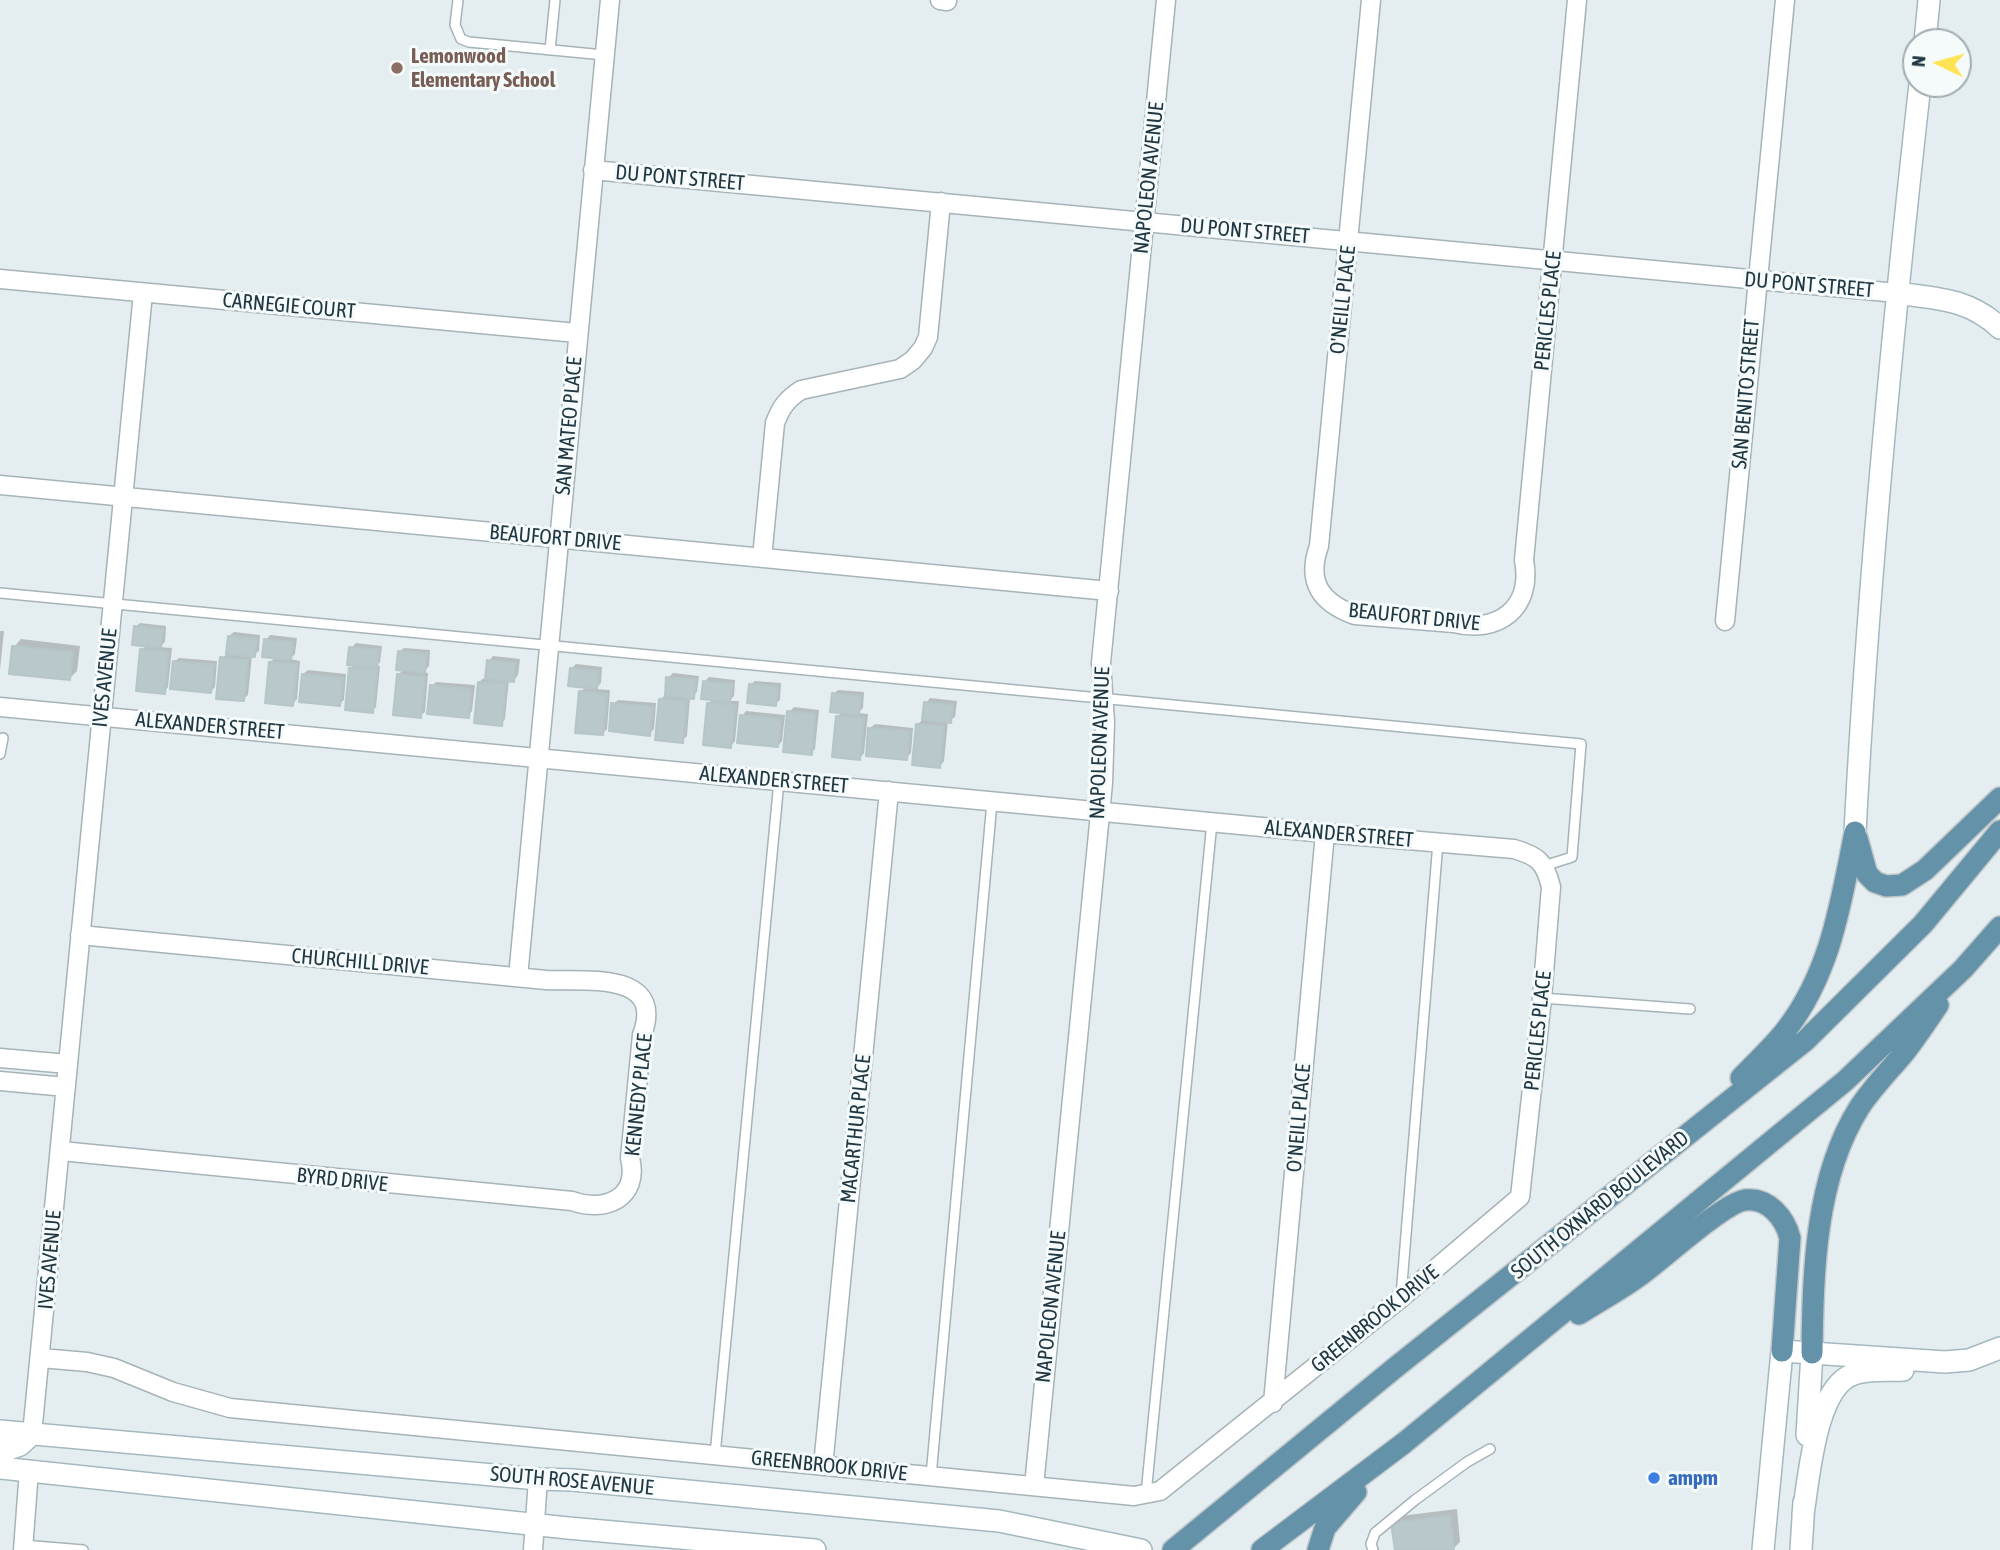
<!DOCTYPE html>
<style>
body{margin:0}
#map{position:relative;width:2000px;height:1550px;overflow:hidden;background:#e4edef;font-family:"Asap Condensed",sans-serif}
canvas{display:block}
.north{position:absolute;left:1902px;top:28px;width:70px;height:70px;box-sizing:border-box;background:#f5fafb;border:2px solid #a0acb1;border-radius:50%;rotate:275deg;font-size:19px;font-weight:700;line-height:28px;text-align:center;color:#213843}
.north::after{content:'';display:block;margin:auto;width:24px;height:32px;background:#ffe352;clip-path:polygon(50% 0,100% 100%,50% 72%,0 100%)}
</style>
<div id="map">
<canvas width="2000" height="1550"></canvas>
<div class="north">N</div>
</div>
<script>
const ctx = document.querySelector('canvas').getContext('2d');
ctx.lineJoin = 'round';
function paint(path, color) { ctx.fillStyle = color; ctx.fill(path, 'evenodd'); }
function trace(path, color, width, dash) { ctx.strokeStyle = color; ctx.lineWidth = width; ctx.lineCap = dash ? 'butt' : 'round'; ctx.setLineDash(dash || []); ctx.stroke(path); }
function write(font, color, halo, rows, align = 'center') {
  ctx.font = font + ' "Asap Condensed",sans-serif'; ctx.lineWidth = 6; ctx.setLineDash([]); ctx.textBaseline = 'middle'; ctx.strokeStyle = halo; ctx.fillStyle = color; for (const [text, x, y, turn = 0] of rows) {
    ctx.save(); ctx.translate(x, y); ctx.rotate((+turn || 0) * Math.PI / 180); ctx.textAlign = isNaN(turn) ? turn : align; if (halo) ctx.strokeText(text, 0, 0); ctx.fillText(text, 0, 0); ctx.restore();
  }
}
const shadow = new Path2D(`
 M140 623 166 626 165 642 159 647 172 648 168 687 164 692 142 650 147 645 135 627Z
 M0 631H4L0 670Z
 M234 632 260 635 259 651 252 655 248 695 243 699 222 658 227 654 229 636Z
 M270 635 297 638 295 654 290 659 300 661 297 699 292 704 270 662 276 657 266 640Z
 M21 639 80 646 77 671 70 678 14 647Z
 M356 643 382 646 380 662 376 666H380L376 707 372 711 350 669 355 664 351 648Z
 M404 648 430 650 429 666 423 672 428 673 425 712 420 716 398 675 404 669 399 652Z
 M493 656 520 659 518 675 514 680 509 679 505 719 501 724 479 682 484 678H487L489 661Z
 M179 658 217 661 215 687 211 691 174 662Z
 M576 664 602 667 601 683 595 689 610 690 607 729 602 734 580 692 586 687 571 669Z
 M308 670 346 674 344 700 339 704 303 674Z
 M673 673 699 676 697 692 690 697 687 736 682 741 660 699 666 695 668 678Z
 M709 677 735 680 734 696 729 701H739L735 741 731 746 709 703 713 699 704 682Z
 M755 681 781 683 780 700 775 704 750 685Z
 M436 682 475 685 472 711 468 716 432 686Z
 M838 690 864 692 863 708 858 713 868 714 864 753 860 758 838 716 843 711 833 694Z
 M930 698 957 701 955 717 948 721 944 761 940 766 918 724 922 720 926 703Z
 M618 700 656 703 654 729 649 734 613 704Z
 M794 707 819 710 815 749 811 753 789 712Z
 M746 711 785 715 782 741 778 746 742 716Z
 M875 724 913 728 911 753 906 758 870 728Z
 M1457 1509 1460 1542 1453 1549 1396 1550 1393 1523 1400 1516Z`);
const building = new Path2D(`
 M134 626 163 629 161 648 132 645Z
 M228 636 257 639 255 657 226 654Z
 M264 639 293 642 291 660 262 657Z
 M12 646 73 652 70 680 9 674Z
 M349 647 379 650 377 668 347 665Z
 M140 649 168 652 165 694 136 691Z
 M398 651 427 654 425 673 396 670Z
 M220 657 248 660 244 701 216 699Z
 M487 660 516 663 514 682 485 679Z
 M173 661 214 665 211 693 170 689Z
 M269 662 297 664 293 706 265 703Z
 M349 668 377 670 373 713 345 710Z
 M570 668 599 671 597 689 568 686Z
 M302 674 343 678 340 706 299 702Z
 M397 674 425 677 421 718 393 715Z
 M666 677 696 680 694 699 665 696Z
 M703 681 732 684 730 702 701 699Z
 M478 682 506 684 502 726 474 723Z
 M749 684 778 687 776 706 747 703Z
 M430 685 471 689 469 718 427 714Z
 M579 691 607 694 603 735 575 733Z
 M832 693 861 696 859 715 830 712Z
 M659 699 687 701 683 743 655 740Z
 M924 702 953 705 951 723 922 720Z
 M611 703 653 707 650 736 609 731Z
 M707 703 735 705 731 748 703 745Z
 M787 711 815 714 812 755 783 752Z
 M740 715 781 719 778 747 737 743Z
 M836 716 864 718 860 760 832 757Z
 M916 724 944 726 940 768 912 765Z
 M868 728 910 731 907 760 866 756Z
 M1450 1516 1454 1550H1395L1391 1523Z`);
const lane = new Path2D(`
 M458 0 455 25 461 39 469 42 604 55
 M550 50 555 0
 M0 593 1581 744 1572 857 1544 866
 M0 754 3 738
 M1542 998 1690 1009
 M1401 1296 1438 842
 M715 1455 779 781
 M931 1476 992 802
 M1146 1494 1212 822
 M23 1545 83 1550
 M1373 1550 1371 1544 1375 1533 1415 1500 1467 1462 1490 1449`);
const street = new Path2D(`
 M940 0 947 1
 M1371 0 1319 546C1306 582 1321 603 1355 615L1454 623C1498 634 1533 608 1524 560L1577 0
 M593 170 1897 293
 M0 279 577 333
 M0 485 1109 591
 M762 558 775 423C781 407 787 399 801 390L900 369 913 360 923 348 928 337 941 202
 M1725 621 1785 0
 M0 707 1325 833 1514 849C1538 856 1545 862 1551 887L1542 998 1520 1197 1401 1298 1160 1491 1134 1496 230 1408 173 1392 114 1368 87 1362 41 1358
 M518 977 610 0
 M0 1058 68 1064
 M0 1081 66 1087
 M61 1151 572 1201C605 1213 640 1198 630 1158L642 1035C666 970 584 982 546 980L80 935
 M1273 1403 1325 833
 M32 1434 143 293
 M823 1466 889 791
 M1034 1486 1103 783 1105 722 1101 663 1166 0
 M23 1550 29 1470
 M533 1550 538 1479`);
const secondary = new Path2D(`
 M1925 42 1929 0
 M1897 293C1937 299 1968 298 2000 328
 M1855 832C1868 582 1892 333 1920 84
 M0 1431 538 1479 573 1480 999 1521 1141 1550
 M1807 1435 1812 1353
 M0 1452 20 1445 32 1434
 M0 1468 568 1528 815 1550
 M1803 1514C1809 1479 1815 1386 1854 1374 1868 1369 1888 1371 1903 1370
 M1763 1550 1782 1351 1945 1362 1969 1360 2000 1348
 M1801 1550 1804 1502`);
const primary = new Path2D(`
 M1857 838 1867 874 1875 882 1886 886 1902 885 1925 870 2000 798
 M1741 1078C1756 1062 1773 1047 1786 1030 1831 972 1841 902 1855 832
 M1579 1314C1599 1301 1620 1290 1639 1276 1662 1260 1722 1204 1745 1200 1768 1197 1785 1218 1790 1238L1782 1351
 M1812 1353C1813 1272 1815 1178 1859 1108 1872 1088 1889 1071 1904 1053 1916 1038 1927 1021 1938 1005
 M1173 1550 1396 1367 1806 1040 1923 924 2000 831
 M1262 1550 1404 1443 1845 1081 1963 969 2000 927
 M1318 1550 1325 1528 1356 1492`);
const markers = [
 [397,68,7,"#8d6e63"],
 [1654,1478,7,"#3f7fe0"]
];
const educationNames = [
 ["Lemonwood",411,56],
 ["Elementary School",411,80]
];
const streetNames = [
 ["DU PONT STREET",680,178,5],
 ["NAPOLEON AVENUE",1149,178,-84],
 ["DU PONT STREET",1245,231,5],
 ["DU PONT STREET",1809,285,5],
 ["O'NEILL PLACE",1343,300,-84],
 ["CARNEGIE COURT",289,306,5],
 ["PERICLES PLACE",1548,311,-84],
 ["SAN BENITO STREET",1746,394,-85],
 ["SAN MATEO PLACE",569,426,-85],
 ["BEAUFORT DRIVE",555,538,5],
 ["BEAUFORT DRIVE",1414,617,6],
 ["IVES AVENUE",105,678,-84],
 ["ALEXANDER STREET",210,726,5],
 ["NAPOLEON AVENUE",1100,743,-88],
 ["ALEXANDER STREET",774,780,5],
 ["ALEXANDER STREET",1339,834,5],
 ["CHURCHILL DRIVE",360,962,5],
 ["PERICLES PLACE",1538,1031,-84],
 ["KENNEDY PLACE",639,1095,-84],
 ["O'NEILL PLACE",1299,1118,-85],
 ["MACARTHUR PLACE",856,1129,-84],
 ["BYRD DRIVE",342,1180,6],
 ["SOUTH OXNARD BOULEVARD",1600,1205,-39],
 ["IVES AVENUE",50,1260,-85],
 ["NAPOLEON AVENUE",1051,1307,-84],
 ["GREENBROOK DRIVE",1375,1319,-39],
 ["GREENBROOK DRIVE",829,1466,6],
 ["SOUTH ROSE AVENUE",572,1481,5]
];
const shopNames = [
 ["ampm",1668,1478]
];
paint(shadow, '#0003');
paint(building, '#b9c8ca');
trace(building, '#b5c6c9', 2);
trace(lane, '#a6b3b8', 12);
trace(street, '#a6b3b8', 21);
trace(secondary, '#a4b8bf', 24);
trace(primary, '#c1c7ca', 24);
trace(lane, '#fff', 9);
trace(street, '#fff', 18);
trace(secondary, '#fff', 21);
trace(primary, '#6492a9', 21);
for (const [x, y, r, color] of markers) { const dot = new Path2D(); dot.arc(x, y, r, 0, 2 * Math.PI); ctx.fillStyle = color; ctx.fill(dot); trace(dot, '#f5fafb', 2.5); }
write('bold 21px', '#785e54', '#f5fafb', educationNames, 'left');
write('21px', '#213843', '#f5fafb', streetNames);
write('bold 21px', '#366cbe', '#f5fafb', shopNames, 'left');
</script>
